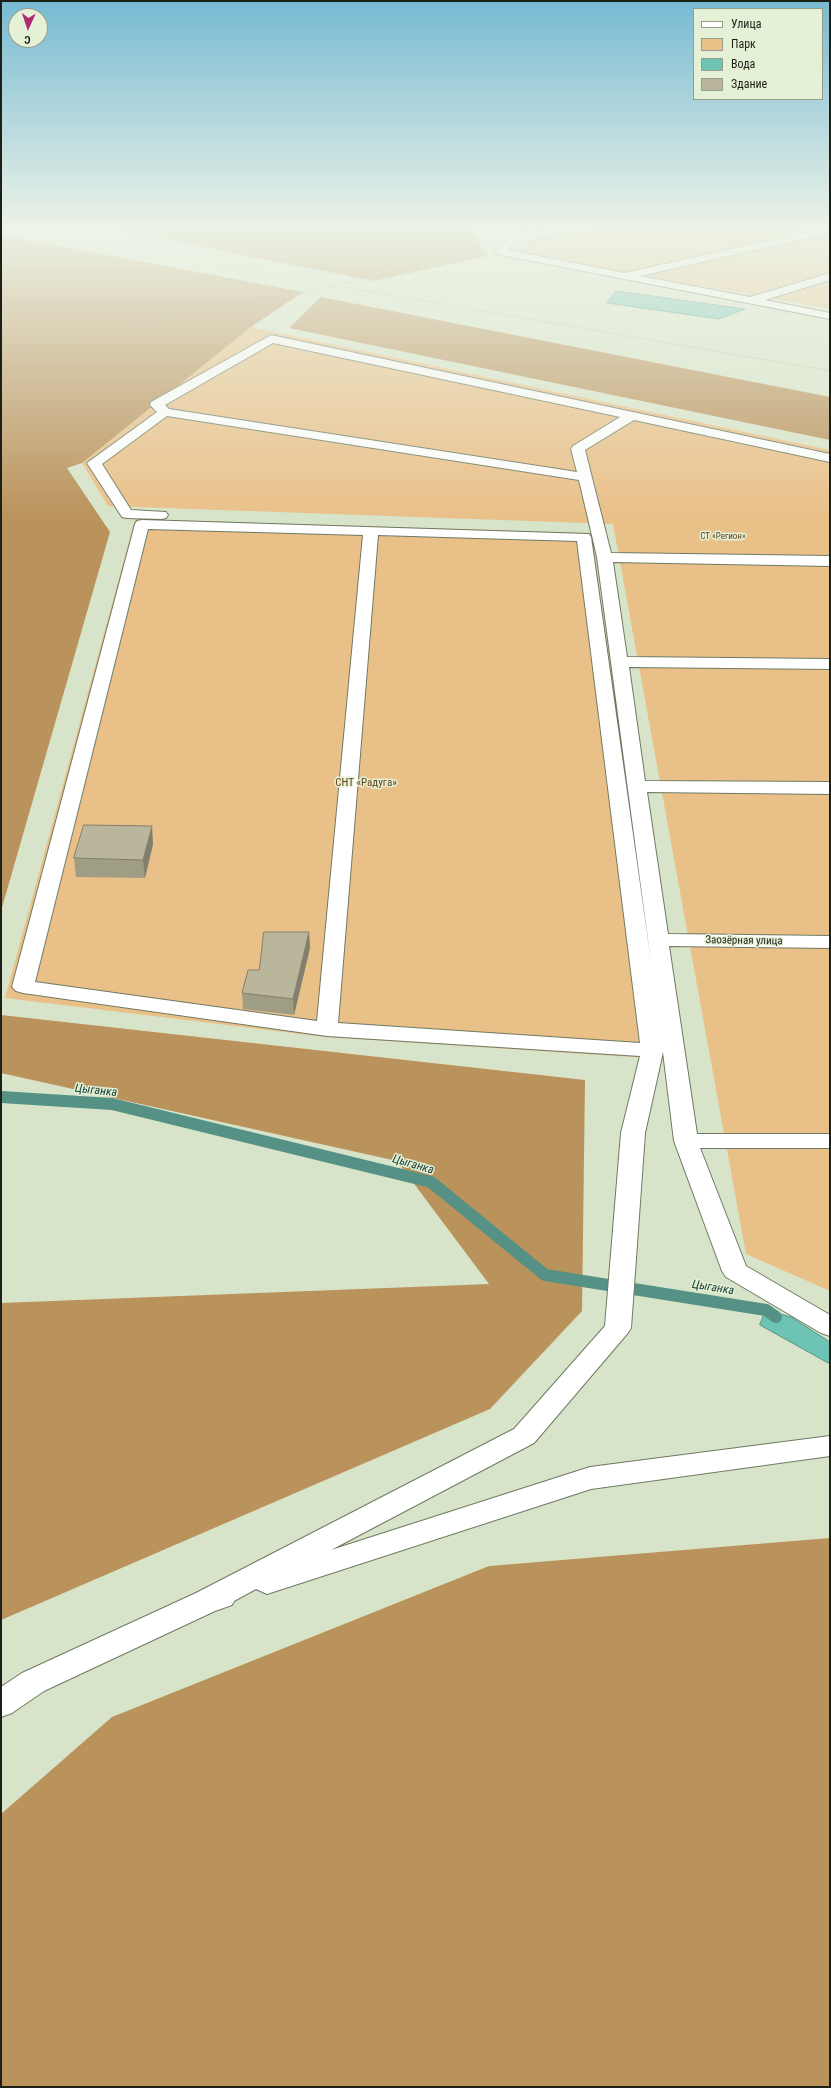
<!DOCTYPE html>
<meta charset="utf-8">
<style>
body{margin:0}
#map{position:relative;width:831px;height:2088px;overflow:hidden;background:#d8e4c9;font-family:"Roboto Condensed",sans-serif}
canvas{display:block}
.frame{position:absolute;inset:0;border:2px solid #1c2017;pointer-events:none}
.legend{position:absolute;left:693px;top:8px;width:130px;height:92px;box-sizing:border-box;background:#e5f1d6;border:1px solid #959d8a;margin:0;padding:5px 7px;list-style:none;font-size:12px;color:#1c2017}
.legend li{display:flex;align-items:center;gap:8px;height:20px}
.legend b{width:20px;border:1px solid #959d8a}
.north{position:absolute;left:8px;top:8px;width:40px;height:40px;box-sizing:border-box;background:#e5f1d6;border:1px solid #959d8a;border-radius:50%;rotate:183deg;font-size:11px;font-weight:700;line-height:16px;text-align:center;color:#1c2017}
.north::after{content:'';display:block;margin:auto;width:14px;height:18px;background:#af2a71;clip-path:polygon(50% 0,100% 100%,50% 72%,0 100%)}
</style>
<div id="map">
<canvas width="831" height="2088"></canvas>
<div class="frame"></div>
<ul class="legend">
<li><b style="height:5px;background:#fff"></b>Улица</li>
<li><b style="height:11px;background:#eac089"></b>Парк</li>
<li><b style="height:11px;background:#6dc3b4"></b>Вода</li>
<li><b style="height:11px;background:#bab69b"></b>Здание</li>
</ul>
<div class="north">С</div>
</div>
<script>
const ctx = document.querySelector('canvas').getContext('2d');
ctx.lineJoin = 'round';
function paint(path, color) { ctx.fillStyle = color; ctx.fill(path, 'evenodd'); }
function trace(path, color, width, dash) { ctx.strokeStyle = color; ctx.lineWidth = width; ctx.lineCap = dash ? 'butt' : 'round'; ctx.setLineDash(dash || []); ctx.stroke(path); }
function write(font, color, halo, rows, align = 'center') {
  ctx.font = font + ' "Roboto Condensed",sans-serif'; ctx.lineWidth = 3; ctx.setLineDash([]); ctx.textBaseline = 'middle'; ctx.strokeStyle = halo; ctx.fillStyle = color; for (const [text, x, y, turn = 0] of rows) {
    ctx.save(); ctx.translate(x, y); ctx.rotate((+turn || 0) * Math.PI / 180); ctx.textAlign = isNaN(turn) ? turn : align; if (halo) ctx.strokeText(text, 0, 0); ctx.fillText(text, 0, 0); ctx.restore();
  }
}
const green = new Path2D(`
 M499 226H830V309L517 253 525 238Z
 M251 327 830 450V1291L746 1254 613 524 108 506 82 463Z
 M135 519 592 533 662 1059 325 1037 5 998Z`);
const forest = new Path2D(`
 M96 226H471L487 256 374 281Z
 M1 235 303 292 251 327 82 463 67 468 110 532 1 911Z
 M321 297 830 397V440L289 328Z
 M1 1015 585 1080 582 1311 490 1409 1 1620V1303L489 1284 397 1161 1 1073Z
 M830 1538V2087H1V1814L112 1717 489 1566Z`);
const water = new Path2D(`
 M616 291 745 309 719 319 607 303Z
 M766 1310 791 1317 830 1342V1364L760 1325Z`);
const stream = new Path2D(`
 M1 1097 112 1104 431 1182 545 1275 766 1310 776 1317`);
const path = new Path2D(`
 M19 226 339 286 830 371
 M341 285 414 265 457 262 479 257
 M1 350 336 286`);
const minor = new Path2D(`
 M501 226H514L517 235 574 226H595L590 229 516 242 508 250 624 273 830 227V233L640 276 750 297 830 273V280L765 300 830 313V319L496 254 495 252 508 238 505 230Z
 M271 335 830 454V462L634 420 585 450 611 553 830 556V566L613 562 627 657 830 659V669L629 667 645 781 830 782V794L647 792 668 934 830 936V948L669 946 697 1134H830V1148H700L746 1266 830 1315V1336L821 1333 726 1277 722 1271 674 1141 663 1052 645 1133 631 1328 627 1334 534 1443 331 1550 590 1467 830 1436V1456L591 1489 267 1594 256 1589 234 1601 232 1605 215 1611 44 1691 12 1713 1 1717V1687L22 1673 196 1593 514 1429 605 1326 621 1133 640 1056 327 1036 23 993 16 991 12 987 135 524 137 521 142 520 589 534 591 537 651 962 597 557 579 480 167 416 102 464 131 510 166 512 168 515 166 518 161 519 127 518 122 517 87 463 157 412 150 405 151 402ZM273 343 620 417 573 446 571 449 577 472 169 409 165 405ZM148 529 363 535 317 1021 35 982ZM378 535 577 541 640 1043 338 1023Z`);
const wall = new Path2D(`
 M153 844 145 878 76 877 74 858Z
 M309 932 310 948 294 1015 243 1009 242 993 259 970Z`);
const shadedWall = new Path2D(`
 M152 826 153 844 145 878 143 860Z
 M309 932 310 948 294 1015 293 999Z`);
const building = new Path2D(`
 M84 825 152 826 143 860 74 858Z
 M264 932H309L293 999 242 993 248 970H259Z`);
const farParknames = [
 ["СТ «Регион»",723,537]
];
const parkNames = [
 ["СНТ «Радуга»",366,783]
];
const streetNames = [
 ["Заозёрная улица",744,941,1]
];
const waterNames = [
 ["Цыганка",96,1091,6],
 ["Цыганка",413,1165,16],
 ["Цыганка",713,1288,9]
];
paint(green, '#eac089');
paint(forest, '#ba925b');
paint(water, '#6dc3b4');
trace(water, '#559285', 1);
trace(stream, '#559285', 12);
trace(minor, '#6f7a63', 2);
trace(path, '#939c88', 1.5, [0.5, 1.5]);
paint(minor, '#fff');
paint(wall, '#a09d85');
paint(shadedWall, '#827f6c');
paint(building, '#bab69b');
trace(building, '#827f6c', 1);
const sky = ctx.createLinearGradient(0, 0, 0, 518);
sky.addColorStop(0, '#77bad3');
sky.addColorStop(0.44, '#edf3e7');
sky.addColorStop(1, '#edf3e700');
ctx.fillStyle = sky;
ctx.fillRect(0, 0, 831, 518);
write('9px', '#5f4217', '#e5f1d6', farParknames);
write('11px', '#5f4217', '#e5f1d6', parkNames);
write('11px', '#1c2017', '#e5f1d6', streetNames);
write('italic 12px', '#113a34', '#e5f1d6', waterNames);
</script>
